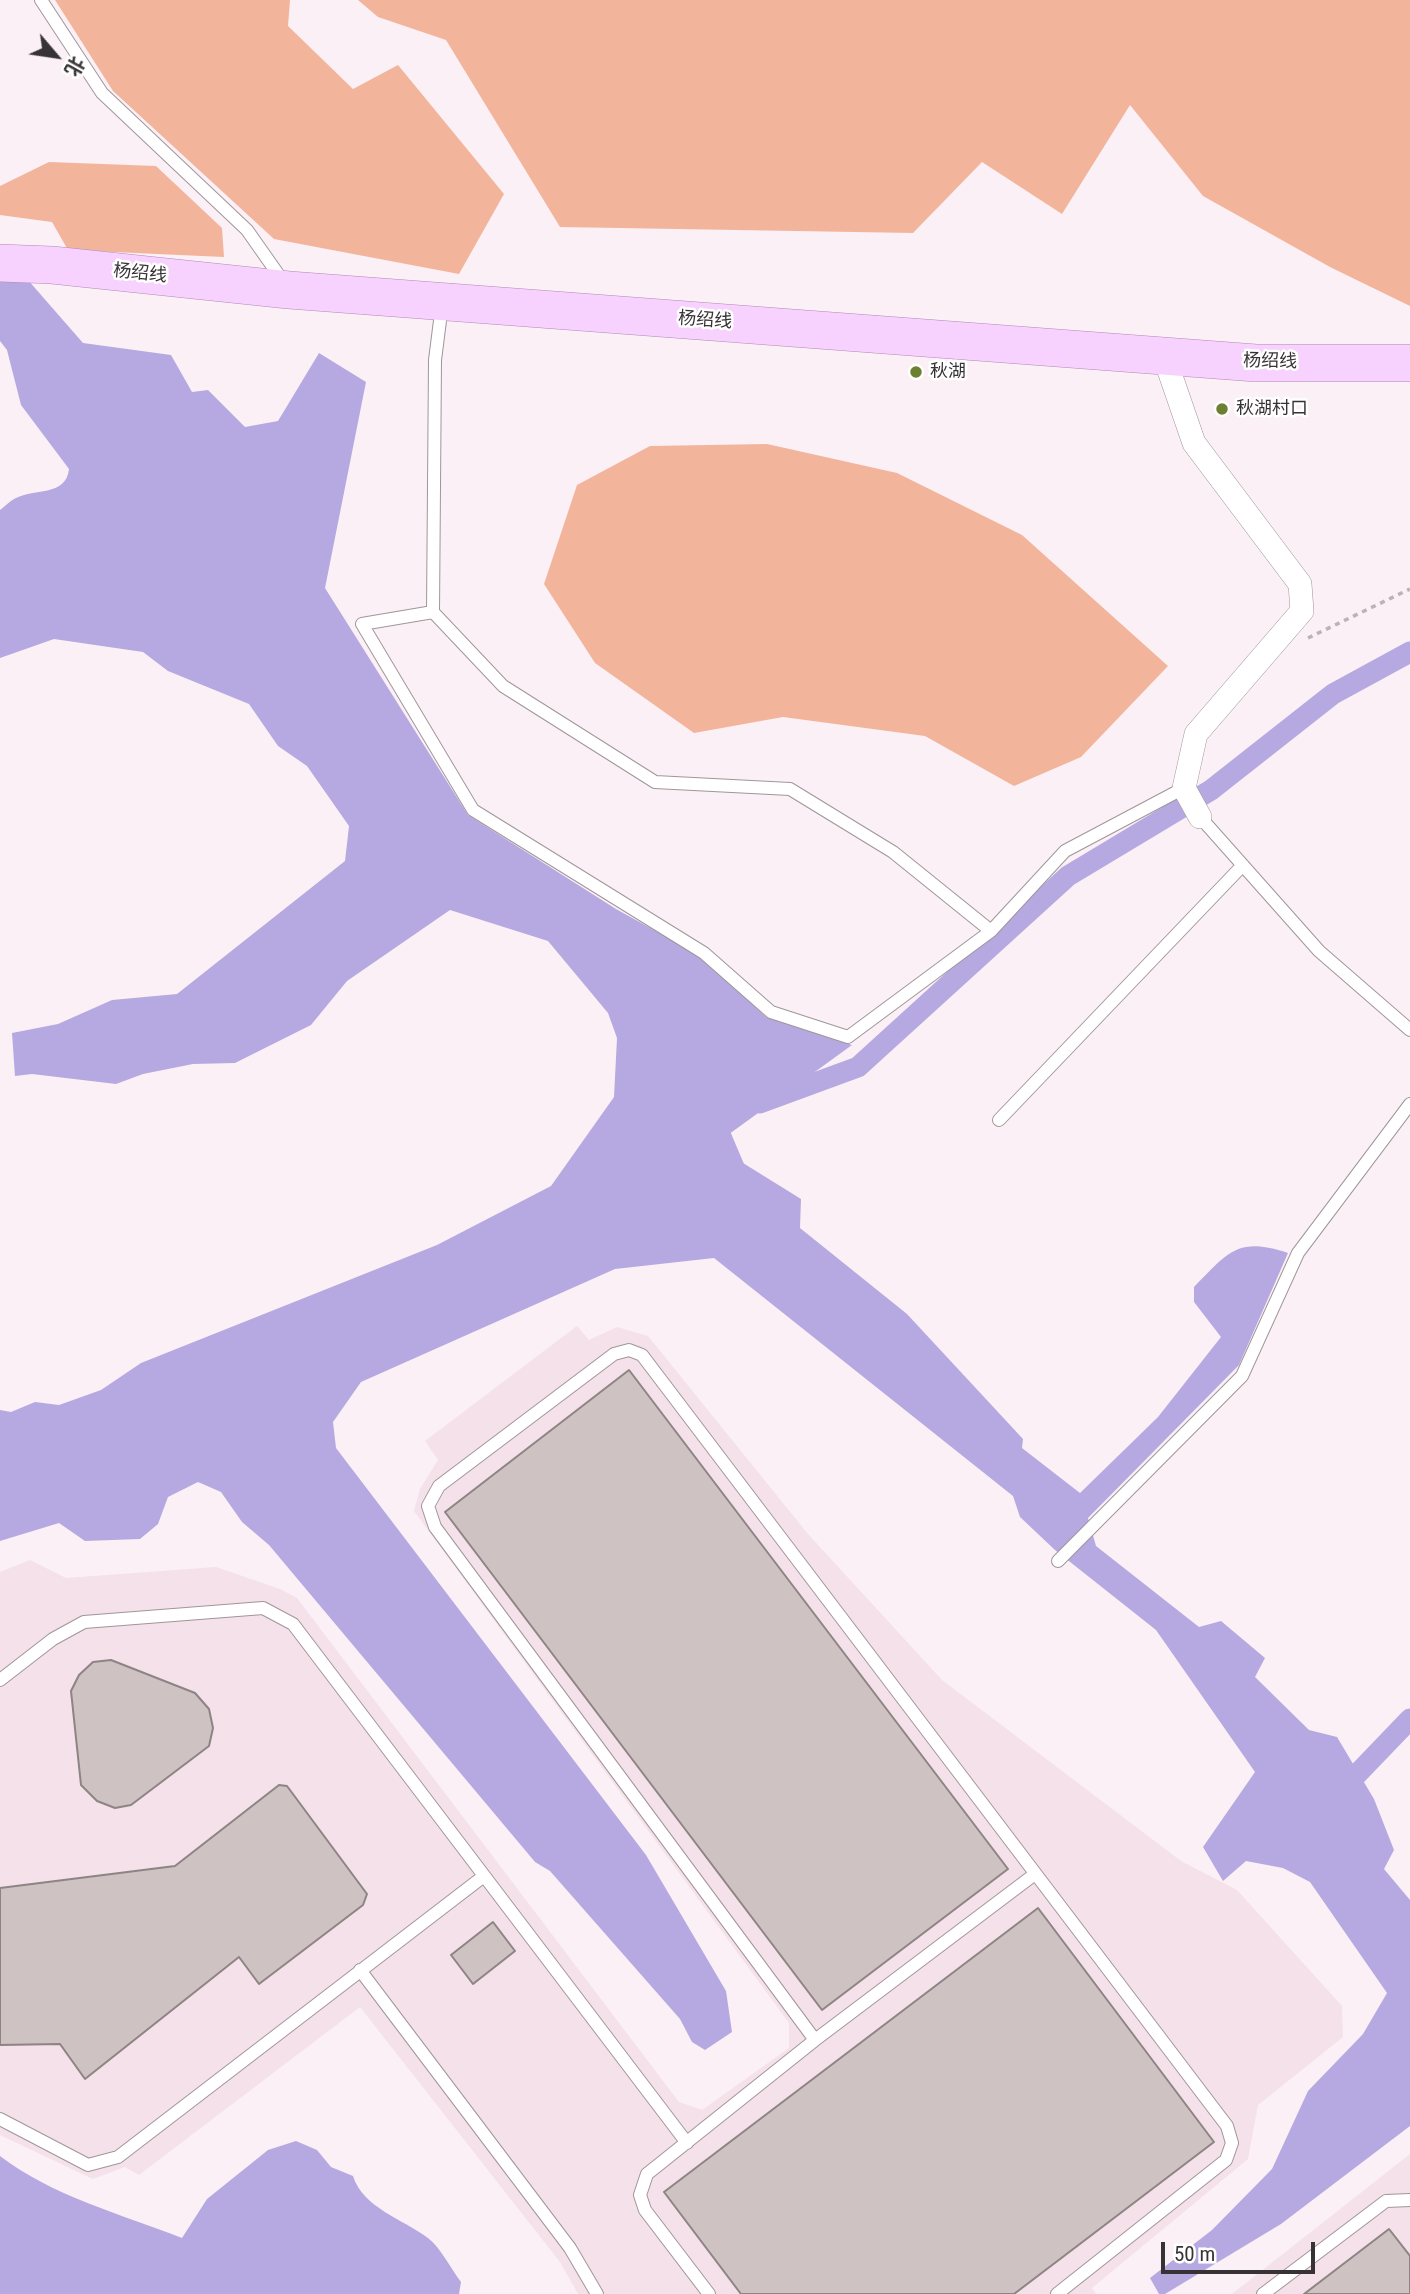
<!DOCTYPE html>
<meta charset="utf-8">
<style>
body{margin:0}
#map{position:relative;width:1410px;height:2294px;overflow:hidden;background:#fbf0f5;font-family:"Roboto Condensed","Noto Sans SC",sans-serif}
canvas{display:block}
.north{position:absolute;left:21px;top:21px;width:70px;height:70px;-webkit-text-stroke:5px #fff;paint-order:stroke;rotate:119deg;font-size:19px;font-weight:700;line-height:28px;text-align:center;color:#373334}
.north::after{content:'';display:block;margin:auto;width:24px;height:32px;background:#373334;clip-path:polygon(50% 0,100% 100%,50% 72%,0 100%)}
.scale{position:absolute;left:1161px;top:2242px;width:154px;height:32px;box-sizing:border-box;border:4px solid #373334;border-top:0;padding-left:9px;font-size:21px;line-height:24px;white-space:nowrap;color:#373334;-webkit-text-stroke:5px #fff;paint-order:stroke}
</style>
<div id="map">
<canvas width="1410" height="2294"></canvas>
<div class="north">北</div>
<div class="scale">50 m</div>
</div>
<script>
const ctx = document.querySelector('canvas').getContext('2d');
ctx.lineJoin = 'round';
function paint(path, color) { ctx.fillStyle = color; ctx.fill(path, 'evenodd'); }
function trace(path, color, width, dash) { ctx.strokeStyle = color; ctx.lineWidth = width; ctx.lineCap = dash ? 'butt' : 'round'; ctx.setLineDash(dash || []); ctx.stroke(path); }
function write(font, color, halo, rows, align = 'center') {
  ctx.font = font + ' "Roboto Condensed","Noto Sans SC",sans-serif'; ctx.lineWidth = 5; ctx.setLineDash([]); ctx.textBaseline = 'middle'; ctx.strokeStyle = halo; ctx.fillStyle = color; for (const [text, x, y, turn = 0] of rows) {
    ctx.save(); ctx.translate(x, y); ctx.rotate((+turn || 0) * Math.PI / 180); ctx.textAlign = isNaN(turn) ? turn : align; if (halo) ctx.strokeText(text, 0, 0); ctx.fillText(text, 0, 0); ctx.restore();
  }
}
const built = new Path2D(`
 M577 1326 589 1340 617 1327 648 1336 808 1534 942 1680 1181 1861 1237 1890 1342 2006 1343 2037 1258 2105 1248 2159 1092 2288 1096 2294H578L560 2262 360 2007 139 2175 125 2167 93 2179 0 2135V1572L30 1560 66 1578 216 1567 280 1589 297 1598 679 2102 702 2110 789 2048V2023L414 1511 420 1489 438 1460 425 1441Z
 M1410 2154V2294H1232Z`);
const forest = new Path2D(`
 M55 0H290L288 26 353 89 398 65 504 194 459 274 274 239 113 91Z
 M358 0H1410V306L1330 267 1203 196 1130 105 1062 214 982 162 913 233 560 227 446 40 378 17Z
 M49 162 156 166 222 228 224 257 68 250 52 222 0 215V186Z
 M767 444 897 473 1022 535 1168 666 1081 757 1014 786 925 736 783 717 694 733 595 663 544 584 577 485 650 446Z`);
const water = new Path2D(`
 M0 248 83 343 171 355 192 392 208 390 245 427 278 421 319 353 366 382 325 588 468 815 616 909 701 956 766 1017 852 1045 714 1145 801 1199 800 1228 907 1314 1023 1439 1022 1448 1080 1493 1158 1417 1221 1337 1194 1302V1287C1228 1253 1237 1236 1288 1253L1239 1365 1088 1518 1096 1546 1199 1627 1221 1621 1265 1658 1255 1677 1309 1730 1337 1737 1374 1799 1394 1850 1384 1869 1410 1900V2126L1281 2224 1165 2294H1159L1150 2278 1212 2230 1272 2169 1308 2091 1363 2034 1387 1993 1310 1882 1283 1868 1246 1861 1223 1881 1203 1847 1255 1772 1156 1630 1055 1550 1020 1517 1013 1496 714 1258 615 1269 361 1382 333 1422 336 1448 646 1855 726 1991 732 2032 705 2050 692 2042 680 2019 550 1871 535 1862 269 1545 242 1522 221 1492 198 1482 168 1497 158 1524 140 1539 85 1541 59 1523 0 1541V1410L11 1412 35 1402 59 1405 101 1390 141 1363 437 1245 551 1186 614 1097 617 1038 608 1013 548 941 450 910 347 981 311 1025 235 1063 193 1064 143 1074 116 1084 32 1074 15 1076 12 1033 58 1024 112 1000 177 994 345 861 349 826 307 766 278 746 249 704 168 671 143 652 54 639 0 658V510C4 507 9 502 14 499 33 488 66 497 69 469L21 405 7 350 0 341Z
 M296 2141 317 2150 331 2167 353 2176C363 2208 403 2219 428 2238 441 2248 451 2269 461 2282L459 2294H0V2156C52 2196 121 2214 182 2238L207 2199 268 2150Z`);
const canal = new Path2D(`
 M760 1103 858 1067 1068 876 1211 790 1333 694 1410 652
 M711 1113 739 1179
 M1339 1793 1410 1719`);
const building = new Path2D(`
 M629 1370 1008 1869 822 2010 445 1512Z
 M111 1660 195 1693 209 1709 213 1728 209 1746 131 1805 115 1808 97 1801 81 1785 71 1691 79 1675 93 1662Z
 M279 1785 287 1786 367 1894 363 1905 259 1984 239 1957 85 2079 60 2044 0 2045V1888L175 1866Z
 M1038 1908 1214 2142 1014 2294H741L664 2192Z
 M493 1922 515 1951 473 1984 451 1955Z
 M1389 2229 1410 2256V2294H1304Z`);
const path = new Path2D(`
 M1308 638 1410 589`);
const lane = new Path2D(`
 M41 0 102 93 247 230 285 284
 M442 305 435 360 433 612 503 686 655 782 790 789 893 852 991 931
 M433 612 362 624 473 810 704 953 771 1012 848 1037 991 931 1065 851 1184 788
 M1200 817 1319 951 1410 1030
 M999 1120 1243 865
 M1058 1561 1242 1376 1298 1253 1410 1104
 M0 1680 53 1639 84 1622 263 1608 293 1624 687 2143
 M360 1970 570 2248 597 2294
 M815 2040 435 1527 428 1506 439 1486 614 1354 629 1350 642 1355 1227 2126 1232 2143 1226 2160 1057 2294
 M0 2119 88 2165 118 2157 484 1876
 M709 2294 645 2210 640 2195 647 2174 815 2040 1035 1874
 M1263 2294 1386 2201 1410 2200`);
const street = new Path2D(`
 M1164 356 1194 443 1300 584 1302 611 1196 734 1184 788 1200 817`);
const primary = new Path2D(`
 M0 263 52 265 289 290 1256 363H1410`);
const markers = [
 [916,372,7,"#6b8031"],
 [1222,409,7,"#6b8031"]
];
const streetNames = [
 ["杨绍线",140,274,6],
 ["杨绍线",705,321,4],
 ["杨绍线",1270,362,1]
];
const poiNames = [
 ["秋湖",930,372],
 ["秋湖村口",1236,409]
];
paint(built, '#f4e1e9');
paint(forest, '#f3b49c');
paint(water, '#b6a9e1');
trace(canal, '#b6a9e1', 21);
paint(building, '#cec2c3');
trace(building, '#8e8484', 2);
trace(lane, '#a0969a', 14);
trace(street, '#a0969a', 24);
trace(primary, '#b287b7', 38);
trace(path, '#bbb3b6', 3.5, [5, 5]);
trace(lane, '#fff', 12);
trace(street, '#fff', 23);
trace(primary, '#f8d2fe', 37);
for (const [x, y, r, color] of markers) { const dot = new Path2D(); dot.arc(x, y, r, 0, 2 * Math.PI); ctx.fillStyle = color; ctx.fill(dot); trace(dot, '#fff', 2.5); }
write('18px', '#373334', '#fff', streetNames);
write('18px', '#373334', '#fff', poiNames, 'left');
</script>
